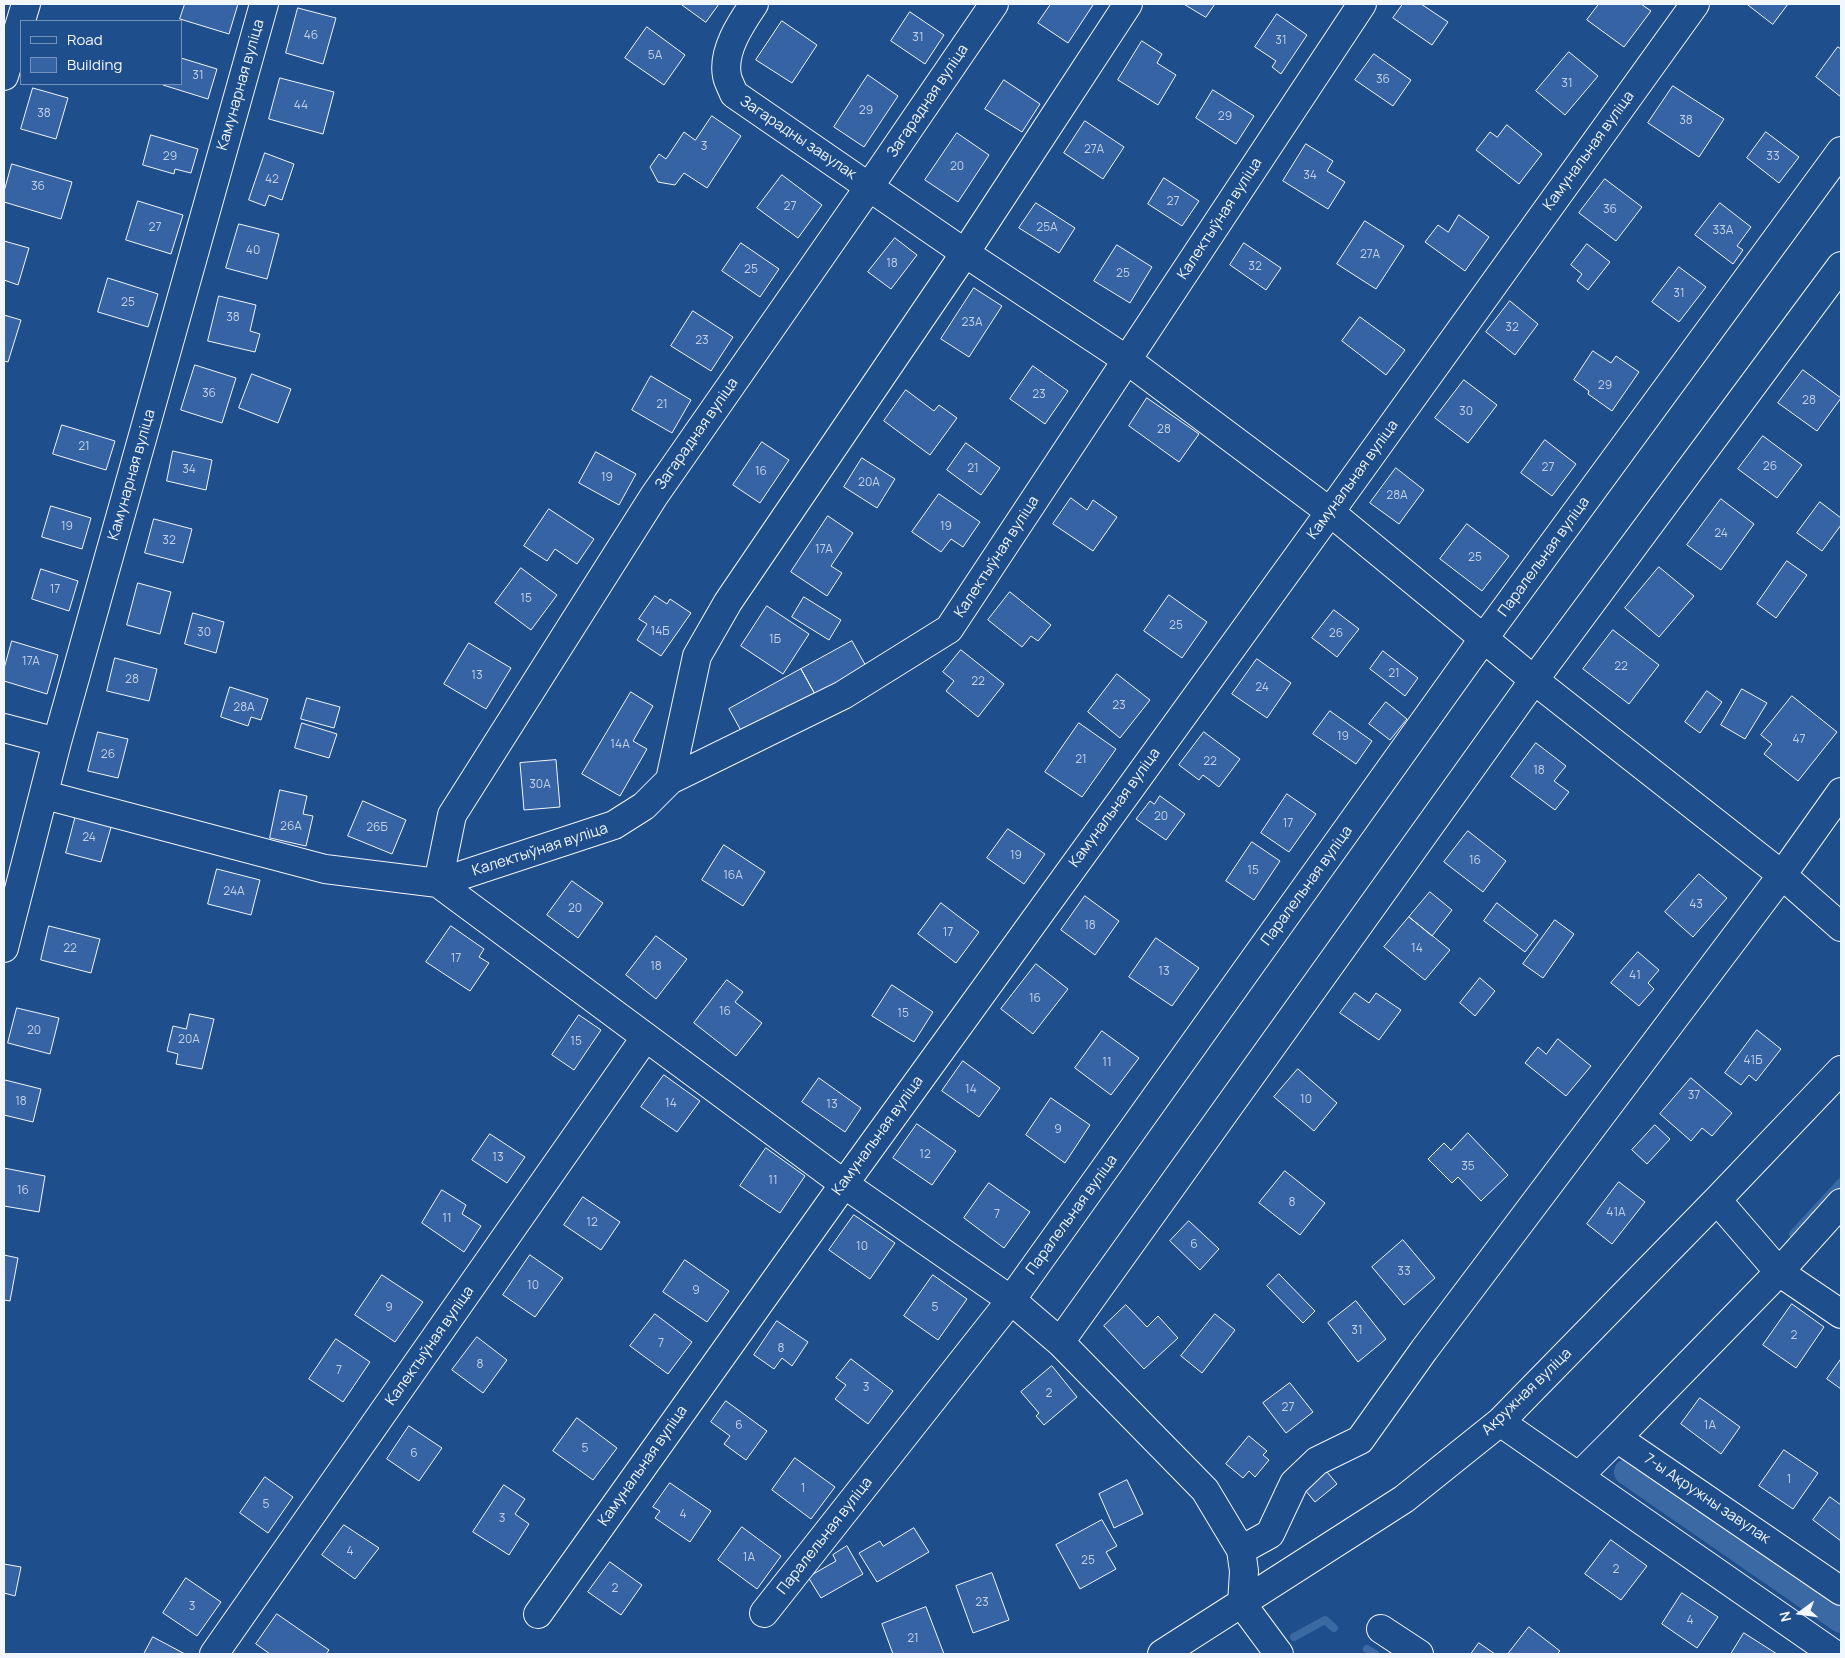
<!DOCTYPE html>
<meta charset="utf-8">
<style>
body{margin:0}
#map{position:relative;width:1845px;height:1658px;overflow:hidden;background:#1f4e8c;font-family:Manrope,sans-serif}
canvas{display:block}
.frame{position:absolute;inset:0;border:5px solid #f2f6ff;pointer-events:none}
.legend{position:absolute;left:20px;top:20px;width:162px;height:65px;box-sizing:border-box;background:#1f4e8c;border:1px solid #7391ba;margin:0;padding:6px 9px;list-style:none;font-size:15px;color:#f2f6ff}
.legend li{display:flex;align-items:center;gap:10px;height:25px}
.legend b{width:25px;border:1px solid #7391ba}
.north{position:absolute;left:1775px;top:1588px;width:50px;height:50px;-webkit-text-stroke:4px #1f4e8c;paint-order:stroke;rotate:256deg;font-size:14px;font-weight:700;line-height:20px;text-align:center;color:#f2f6ff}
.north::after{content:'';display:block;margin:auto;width:18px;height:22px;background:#f2f6ff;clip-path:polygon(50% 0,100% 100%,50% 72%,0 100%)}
</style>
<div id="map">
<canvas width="1845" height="1658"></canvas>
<div class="frame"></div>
<ul class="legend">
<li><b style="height:6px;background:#1f4e8c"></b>Road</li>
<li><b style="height:14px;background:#3563a3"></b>Building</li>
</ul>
<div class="north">N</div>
</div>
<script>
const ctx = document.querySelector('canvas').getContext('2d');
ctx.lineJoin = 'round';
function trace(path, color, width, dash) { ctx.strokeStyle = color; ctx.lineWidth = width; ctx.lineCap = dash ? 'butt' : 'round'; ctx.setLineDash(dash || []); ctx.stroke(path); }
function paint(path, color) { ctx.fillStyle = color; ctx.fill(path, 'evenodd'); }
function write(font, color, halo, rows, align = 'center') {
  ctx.font = font + ' Manrope,sans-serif'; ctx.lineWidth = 4; ctx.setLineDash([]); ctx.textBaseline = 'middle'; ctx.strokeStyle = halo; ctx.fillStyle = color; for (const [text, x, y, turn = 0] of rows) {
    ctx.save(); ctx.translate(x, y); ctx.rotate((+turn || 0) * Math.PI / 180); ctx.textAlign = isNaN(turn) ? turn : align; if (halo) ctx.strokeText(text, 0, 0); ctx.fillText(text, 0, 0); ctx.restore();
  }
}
const stream = new Path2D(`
 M1793 1234 1841 1182
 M1294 1637 1325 1620 1334 1628
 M1367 1649 1375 1654`);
const canal = new Path2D(`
 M1627 1472 1841 1620`);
const building = new Path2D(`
 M185 4H238L229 34 180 19Z
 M681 4H719L706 22Z
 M1051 4H1092L1093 5 1068 43 1038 23Z
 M1184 4H1215L1206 17Z
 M1403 4H1421L1448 22 1432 45 1393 18Z
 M1599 4H1641L1651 11 1624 47 1587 20Z
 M1747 4H1788L1773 24Z
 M298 8 336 18 323 64 286 53Z
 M910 12 944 35 925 64 891 41Z
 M1277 14 1307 35 1281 74 1272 67 1276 61 1255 47Z
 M782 21 817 45 792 83 756 60Z
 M647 27 685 55 664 85 625 58Z
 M1142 41 1162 54 1157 63 1176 75 1158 105 1118 80Z
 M1838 47 1841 49V97L1816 77Z
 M1569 52 1598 76 1565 115 1536 91Z
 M1374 54 1411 80 1393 106 1355 80Z
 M181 58 217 69 208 99 163 85V84H181Z
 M868 75 898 96 864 147 834 127Z
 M280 78 334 92 323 134 269 119Z
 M1004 80 1040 104 1022 132 985 109Z
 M1673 86 1724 119 1699 157 1648 123Z
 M33 88 68 98 56 139 21 129Z
 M1213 90 1254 116 1236 144 1196 118Z
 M712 116 741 136 707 188 684 173 675 185 658 182 650 167 659 154 666 159 684 132 695 140Z
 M1085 121 1124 147 1103 179 1064 153Z
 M1507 125 1542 154 1519 184 1476 150 1490 132 1497 137Z
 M1766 132 1799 157 1779 183 1747 158Z
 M957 133 989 155 958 202 925 180Z
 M151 135 198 149 191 173 175 169 174 174 143 165Z
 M1306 144 1333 161 1327 171 1345 182 1328 209 1283 181Z
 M265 153 294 164 282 200 269 195 265 206 249 200Z
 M12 164 72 182 61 219 4 202V192Z
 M782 175 822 205 798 238 757 208Z
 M1164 178 1199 201 1182 226 1148 204Z
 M1605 179 1642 207 1616 241 1579 213Z
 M138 201 183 215 171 254 126 240Z
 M1036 203 1075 228 1059 253 1019 228Z
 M1720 203 1751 227 1737 246 1743 250 1733 264 1695 235Z
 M1459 215 1489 237 1465 271 1425 242 1438 225 1448 232Z
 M1365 221 1404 246 1376 289 1337 264Z
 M239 224 279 234 267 279 226 268Z
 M895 238 917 255 891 289 868 272Z
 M4 241 29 248 18 285 4 280Z
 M741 243 779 269 760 297 722 271Z
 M1244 243 1281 268 1266 290 1230 265Z
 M1587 244 1610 262 1588 290 1577 281 1582 274 1571 265Z
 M1117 245 1152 267 1130 303 1094 281Z
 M1679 267 1706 287 1679 322 1652 302Z
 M108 278 158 294 148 327 98 312Z
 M974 288 1002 306 969 357 941 339Z
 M219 296 256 305 250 331 260 334 255 352 208 341Z
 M1510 301 1538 324 1515 355 1486 332Z
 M693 311 733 337 711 371 671 346Z
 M4 315 21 320 8 362 4 361Z
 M1360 317 1405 350 1386 375 1342 341Z
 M1593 351 1611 363 1616 356 1639 372 1612 411 1588 394 1589 391 1574 380Z
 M195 365 236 378 222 423 181 410Z
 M1033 366 1068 391 1045 424 1010 399Z
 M1803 370 1841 398 1817 431 1778 403Z
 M252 374 291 389 278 423 239 408Z
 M651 376 691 400 672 433 632 410Z
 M1464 380 1497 405 1468 443 1435 418Z
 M906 390 934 411 939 405 957 418 930 455 884 421Z
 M1147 398 1199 434 1179 462 1129 426Z
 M62 425 115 441 106 470 53 454Z
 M1763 436 1802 465 1777 498 1738 469Z
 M1545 440 1576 464 1552 496 1521 473Z
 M762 442 789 460 760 503 733 485Z
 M966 443 1000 468 981 495 947 470Z
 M173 451 212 460 206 490 167 481Z
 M596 452 636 474 619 505 579 483Z
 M862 458 895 479 877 508 844 487Z
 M1396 468 1424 490 1399 524 1370 503Z
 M939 494 980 522 963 547 951 539 941 552 912 532Z
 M1071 498 1087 510 1093 500 1117 517 1093 551 1053 524Z
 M1721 499 1754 524 1721 570 1687 545Z
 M1820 502 1841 518V525L1822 551 1797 533Z
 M51 506 91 518 82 549 42 537Z
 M549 509 594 539 577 564 555 549 547 561 524 546Z
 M828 516 853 533 831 566 842 573 827 596 791 572Z
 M154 519 192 529 183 563 145 553Z
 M1467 524 1509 556 1482 591 1440 559Z
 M1787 561 1807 575 1776 618 1757 604Z
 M1659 567 1694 596 1659 637 1625 608Z
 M521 568 557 595 531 630 495 603Z
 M41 569 78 581 69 611 32 599Z
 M138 583 171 592 160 634 127 625Z
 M1010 592 1051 625 1038 641 1031 636 1022 647 988 620Z
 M1169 595 1207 622 1182 658 1144 631Z
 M655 596 667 604 670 599 691 613 661 656 637 640 647 624 639 619Z
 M804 597 841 620 829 640 792 617Z
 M767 606 809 634 783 674 741 646Z
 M1334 610 1359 629 1337 657 1312 638Z
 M193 613 224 622 216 653 185 644Z
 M1613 630 1659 665 1629 704 1583 669Z
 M12 641 58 655 47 694 4 681V669Z
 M852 641 867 668 816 696 801 669Z
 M469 643 511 668 486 709 444 684Z
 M961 650 1004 684 978 717 946 691 954 681 943 672Z
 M1383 651 1418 678 1405 696 1370 669Z
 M115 658 157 669 149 701 107 691Z
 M1257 659 1291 683 1267 718 1232 694Z
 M801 669 816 696 744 736 729 709Z
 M1117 674 1150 700 1120 738 1088 712Z
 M230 687 268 699 261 720 251 717 248 726 221 717Z
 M1742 689 1767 703 1745 739 1721 725Z
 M1707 691 1722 702 1700 733 1685 722Z
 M631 692 653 706 633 741 647 749 620 796 582 774Z
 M1792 696 1837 732 1798 781 1764 754 1772 744 1761 735Z
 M307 698 340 707 334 728 301 719Z
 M1386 702 1407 719 1390 740 1369 724Z
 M1330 711 1372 741 1356 764 1313 734Z
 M302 723 337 734 329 758 295 748Z
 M1079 723 1116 749 1082 797 1045 772Z
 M98 732 128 739 118 778 88 771Z
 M1204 732 1240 759 1219 787 1203 775 1199 780 1179 765Z
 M1536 743 1566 766 1554 781 1569 792 1555 810 1511 777Z
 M556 760 560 807 524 810 520 763Z
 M280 790 307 796 303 814 313 816 306 846 270 838Z
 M1287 794 1316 814 1289 852 1261 833Z
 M1160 796 1185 814 1166 840 1136 819 1150 801 1154 804Z
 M363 801 406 820 392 854 348 836Z
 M76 815 112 824 101 862 66 853Z
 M1008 829 1045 854 1024 884 987 858Z
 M1468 831 1506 861 1483 892 1444 862Z
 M1252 842 1280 861 1254 900 1226 881Z
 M724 845 765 872 743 906 702 880Z
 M217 869 260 880 251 915 208 904Z
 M1699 874 1727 898 1693 937 1665 912Z
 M572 881 603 903 578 938 547 915Z
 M1430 892 1452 910 1432 936 1409 917Z
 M1085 896 1119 921 1095 955 1061 930Z
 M941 903 979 932 956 963 918 934Z
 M1497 903 1538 935 1525 952 1484 921Z
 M1409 917 1450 950 1425 980 1384 947Z
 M1555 920 1574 934 1543 978 1523 964Z
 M49 926 100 939 91 973 41 960Z
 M451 926 484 949 479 957 489 963 470 991 426 962Z
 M656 936 687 959 656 999 626 975Z
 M1156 938 1199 968 1172 1006 1129 977Z
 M1638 952 1659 970 1648 983 1654 989 1639 1006 1611 983Z
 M1036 964 1068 989 1033 1034 1001 1009Z
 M1480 978 1495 991 1475 1016 1460 1003Z
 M727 980 743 992 735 1002 762 1023 736 1056 694 1023Z
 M892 985 933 1012 914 1042 872 1016Z
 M1355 993 1369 1003 1376 993 1401 1010 1379 1040 1340 1013Z
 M17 1008 59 1018 50 1054 8 1043Z
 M190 1014 214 1019 202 1069 176 1064 178 1054 167 1051 173 1026 186 1029Z
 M579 1015 601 1030 574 1070 552 1055Z
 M1757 1030 1781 1049 1756 1081 1749 1075 1741 1085 1725 1073Z
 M1102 1031 1139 1058 1111 1095 1075 1068Z
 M1558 1039 1591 1066 1566 1096 1525 1063 1538 1047 1546 1054Z
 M963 1061 1000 1088 979 1117 942 1091Z
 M1298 1069 1337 1103 1314 1131 1274 1097Z
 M664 1075 700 1101 677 1132 641 1107Z
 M819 1078 861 1108 845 1132 802 1102Z
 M1691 1078 1732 1113 1712 1136 1702 1128 1691 1141 1660 1114Z
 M5 1080 41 1089 33 1122 4 1115Z
 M1051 1098 1090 1125 1065 1163 1026 1135Z
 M917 1124 956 1151 932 1185 893 1158Z
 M1655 1125 1670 1139 1647 1164 1632 1150Z
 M1468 1133 1508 1175 1481 1201 1458 1177 1452 1183 1428 1159 1444 1143 1451 1150Z
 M490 1134 525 1157 507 1183 472 1160Z
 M766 1148 805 1176 780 1213 740 1186Z
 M4 1168 45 1176 39 1212 4 1206Z
 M1285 1171 1325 1203 1300 1235 1259 1203Z
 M1619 1182 1645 1202 1612 1244 1587 1224Z
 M989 1183 1030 1212 1004 1248 964 1218Z
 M442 1190 466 1205 462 1214 481 1226 464 1252 422 1223Z
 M583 1197 620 1222 601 1250 564 1225Z
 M854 1215 895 1243 870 1279 829 1250Z
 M1189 1221 1219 1249 1200 1270 1170 1241Z
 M1403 1240 1435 1278 1404 1305 1372 1267Z
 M4 1255 18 1258 10 1301 4 1300Z
 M530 1255 563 1278 535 1317 503 1295Z
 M685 1260 729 1291 707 1322 663 1292Z
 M1279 1274 1315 1311 1303 1323 1267 1286Z
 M382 1275 423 1302 395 1342 355 1315Z
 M933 1275 967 1299 938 1340 904 1316Z
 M1356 1301 1386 1339 1358 1362 1328 1323Z
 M1792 1304 1824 1327 1796 1368 1763 1345Z
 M1126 1305 1147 1327 1158 1316 1178 1338 1144 1369 1104 1326Z
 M655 1314 692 1342 668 1374 630 1346Z
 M1215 1314 1235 1330 1202 1373 1181 1356Z
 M777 1321 808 1342 792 1366 782 1358 774 1369 754 1355Z
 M477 1337 507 1360 483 1393 452 1370Z
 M336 1339 370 1362 343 1402 309 1379Z
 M851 1359 893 1391 868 1424 835 1399 846 1385 836 1378Z
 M1841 1359V1389L1827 1379Z
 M1052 1366 1077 1397 1044 1425 1036 1416 1039 1413 1021 1392Z
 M1290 1383 1313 1412 1286 1433 1263 1403Z
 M1700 1398 1740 1427 1721 1454 1681 1424Z
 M726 1401 767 1431 746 1460 724 1444 730 1436 711 1422Z
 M577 1418 617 1448 593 1480 553 1451Z
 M409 1426 442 1448 419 1481 387 1459Z
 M1249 1436 1267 1451 1263 1455 1269 1460 1255 1477 1249 1471 1243 1478 1226 1464Z
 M1784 1450 1818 1473 1793 1509 1759 1486Z
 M795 1458 835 1487 811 1519 772 1490Z
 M1322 1466 1337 1484 1315 1502 1300 1484Z
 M265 1477 293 1497 268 1533 240 1513Z
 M1127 1480 1143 1514 1114 1528 1099 1494Z
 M670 1483 711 1511 690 1542 655 1518 660 1511 653 1507Z
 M504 1485 525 1499 515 1514 529 1524 509 1555 473 1532Z
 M1830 1497 1841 1505V1541L1813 1520Z
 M1102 1520 1117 1546 1106 1552 1116 1569 1080 1589 1056 1545Z
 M344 1525 379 1548 355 1579 322 1555Z
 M742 1527 781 1556 757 1589 718 1560Z
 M914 1528 929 1552 877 1582 859 1553 880 1541 883 1546Z
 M1611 1540 1647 1566 1621 1600 1585 1574Z
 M847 1546 863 1574 821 1598 808 1577 836 1561 833 1555Z
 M610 1562 642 1585 621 1615 588 1592Z
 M4 1564 21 1567 15 1596 4 1593Z
 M992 1573 1009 1620 973 1633 956 1586Z
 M186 1578 221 1602 197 1636 163 1613Z
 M1682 1593 1718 1617 1697 1648 1662 1624Z
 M926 1607 944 1654H893L882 1624Z
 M277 1614 329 1650 326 1654H270L256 1644Z
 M1529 1627 1560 1651 1557 1654H1508Z
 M1744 1633 1777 1654H1731Z
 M153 1637 185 1654H144Z
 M1479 1643 1495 1654H1471Z`);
const minor = new Path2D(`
 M754 4C741 23 722 51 727 76 728 82 732 88 734 94L965 253 1127 360 1330 512 1534 680 1782 875 1841 927
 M4 76 26 4
 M4 728 57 742
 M670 780 697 656 728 602 965 253 1128 4
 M45 795 325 869 438 883 844 1184 1011 1300 1060 1342 1205 1490 1241 1550 1244 1571 1242 1604 1279 1654
 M438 883 614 825 644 806 670 780 843 695 949 629 1362 4
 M438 883 452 815 654 496 869 187 994 4
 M4 948 57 742 264 4
 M1717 1200 1779 1272 1841 1314
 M1060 1342 1534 680 1841 266
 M1500 1422 1834 1654
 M1617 1438 1779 1272 1841 1203
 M1579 1476 1617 1438 1841 1591
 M1241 1550 1270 1534 1294 1483 1317 1461 1360 1440 1424 1350 1782 875 1841 792
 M764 1613 1011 1300 1484 638 1841 151
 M538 1614 844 1184 1330 512 1695 4
 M1381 1629 1419 1654
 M214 1654 645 1038
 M1162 1654 1404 1499 1500 1422 1717 1200 1841 1070`);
const numberNames = [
 ["46",311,36],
 ["31",918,38],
 ["31",1281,41],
 ["5А",655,56],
 ["31",198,76],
 ["36",1383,80],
 ["31",1567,84],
 ["44",301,106],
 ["29",866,111],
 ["38",44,114],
 ["29",1225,117],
 ["38",1686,121],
 ["3",704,147],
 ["27А",1094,150],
 ["29",170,157],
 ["33",1773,157],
 ["20",957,167],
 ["34",1310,176],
 ["42",272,180],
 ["36",38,187],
 ["27",1173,202],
 ["27",790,207],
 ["36",1610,210],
 ["27",155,228],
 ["25А",1047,228],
 ["33А",1723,231],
 ["40",253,251],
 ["27А",1370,255],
 ["18",892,264],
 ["32",1255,267],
 ["25",751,270],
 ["25",1123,274],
 ["31",1679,294],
 ["25",128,303],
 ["38",233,318],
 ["23А",972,323],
 ["32",1512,328],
 ["23",702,341],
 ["29",1605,386],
 ["36",209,394],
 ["23",1039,395],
 ["28",1809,401],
 ["21",662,405],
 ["30",1466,412],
 ["28",1164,430],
 ["21",84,447],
 ["26",1770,467],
 ["27",1548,468],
 ["21",973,469],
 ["34",189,470],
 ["16",761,472],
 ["19",607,478],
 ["20А",869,483],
 ["28А",1397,496],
 ["19",67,527],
 ["19",946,527],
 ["24",1721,534],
 ["32",169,541],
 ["17А",824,550],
 ["25",1475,558],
 ["17",55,590],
 ["15",526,599],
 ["25",1176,626],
 ["14Б",660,632],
 ["30",204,633],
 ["26",1336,634],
 ["1Б",775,640],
 ["17А",31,662],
 ["22",1621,667],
 ["21",1394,674],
 ["13",477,676],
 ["28",132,680],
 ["22",978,682],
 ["24",1262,688],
 ["23",1119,706],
 ["28А",244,708],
 ["19",1343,737],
 ["47",1799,740],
 ["14А",620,745],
 ["26",108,755],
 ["21",1081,760],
 ["22",1210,762],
 ["18",1539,771],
 ["30А",540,785],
 ["20",1161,817],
 ["17",1288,824],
 ["26А",291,827],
 ["26Б",377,828],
 ["24",89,838],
 ["19",1016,856],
 ["16",1475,861],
 ["15",1253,871],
 ["16А",733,876],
 ["24А",234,892],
 ["43",1696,905],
 ["20",575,909],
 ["18",1090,926],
 ["17",948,933],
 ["22",70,949],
 ["14",1417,949],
 ["17",456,959],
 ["18",656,967],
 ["13",1164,972],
 ["41",1635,976],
 ["16",1035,999],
 ["16",725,1012],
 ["15",903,1014],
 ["20",34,1031],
 ["20А",189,1040],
 ["15",576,1042],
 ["41Б",1753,1061],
 ["11",1107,1063],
 ["14",971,1090],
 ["37",1694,1096],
 ["10",1306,1100],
 ["18",21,1102],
 ["14",671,1104],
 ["13",832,1105],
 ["9",1058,1130],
 ["12",925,1155],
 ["13",498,1158],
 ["35",1468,1167],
 ["11",773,1181],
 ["16",23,1191],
 ["8",1292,1203],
 ["41А",1616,1213],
 ["7",997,1215],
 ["11",447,1219],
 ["12",592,1223],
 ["6",1194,1245],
 ["10",862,1247],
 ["33",1404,1272],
 ["10",533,1286],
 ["9",696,1291],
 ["9",389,1308],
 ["5",935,1308],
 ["31",1357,1331],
 ["2",1794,1336],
 ["7",661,1344],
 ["8",781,1349],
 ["8",480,1365],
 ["7",339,1371],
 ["3",866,1388],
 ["2",1049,1394],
 ["27",1288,1408],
 ["6",739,1426],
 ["1А",1710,1426],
 ["5",585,1449],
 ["6",414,1454],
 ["1",1789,1480],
 ["1",803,1489],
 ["5",266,1505],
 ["4",683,1515],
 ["3",502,1519],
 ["4",350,1552],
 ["1А",749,1558],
 ["25",1088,1561],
 ["2",1616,1570],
 ["2",615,1589],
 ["23",982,1603],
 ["3",192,1607],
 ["4",1690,1621],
 ["21",913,1639]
];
const streetNames = [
 ["Камунарная вуліца",241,85,-74],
 ["Загарадная вуліца",928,101,-56],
 ["Загарадны завулак",798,138,34],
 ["Камунальная вуліца",1589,151,-54],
 ["Калектыўная вуліца",1220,219,-57],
 ["Загарадная вуліца",697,434,-55],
 ["Камунарная вуліца",132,475,-74],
 ["Камунальная вуліца",1353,480,-54],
 ["Калектыўная вуліца",997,557,-57],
 ["Паралельная вуліца",1544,557,-54],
 ["Камунальная вуліца",1115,808,-54],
 ["Калектыўная вуліца",540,850,-18],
 ["Паралельная вуліца",1307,886,-54],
 ["Камунальная вуліца",878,1136,-54],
 ["Паралельная вуліца",1072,1215,-54],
 ["Калектыўная вуліца",430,1346,-55],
 ["Акружная вуліца",1527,1392,-44],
 ["Камунальная вуліца",643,1466,-55],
 ["7-ы Акружны завулак",1707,1499,34],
 ["Паралельная вуліца",825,1536,-52]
];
trace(stream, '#3b69a3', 8);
trace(canal, '#3b69a3', 26);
paint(building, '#3563a3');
trace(building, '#f2f6ff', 1);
trace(minor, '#f2f6ff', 30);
trace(minor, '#1f4e8c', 28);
write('12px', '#c3d1e8', null, numberNames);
write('15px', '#f2f6ff', '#1f4e8c', streetNames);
</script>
